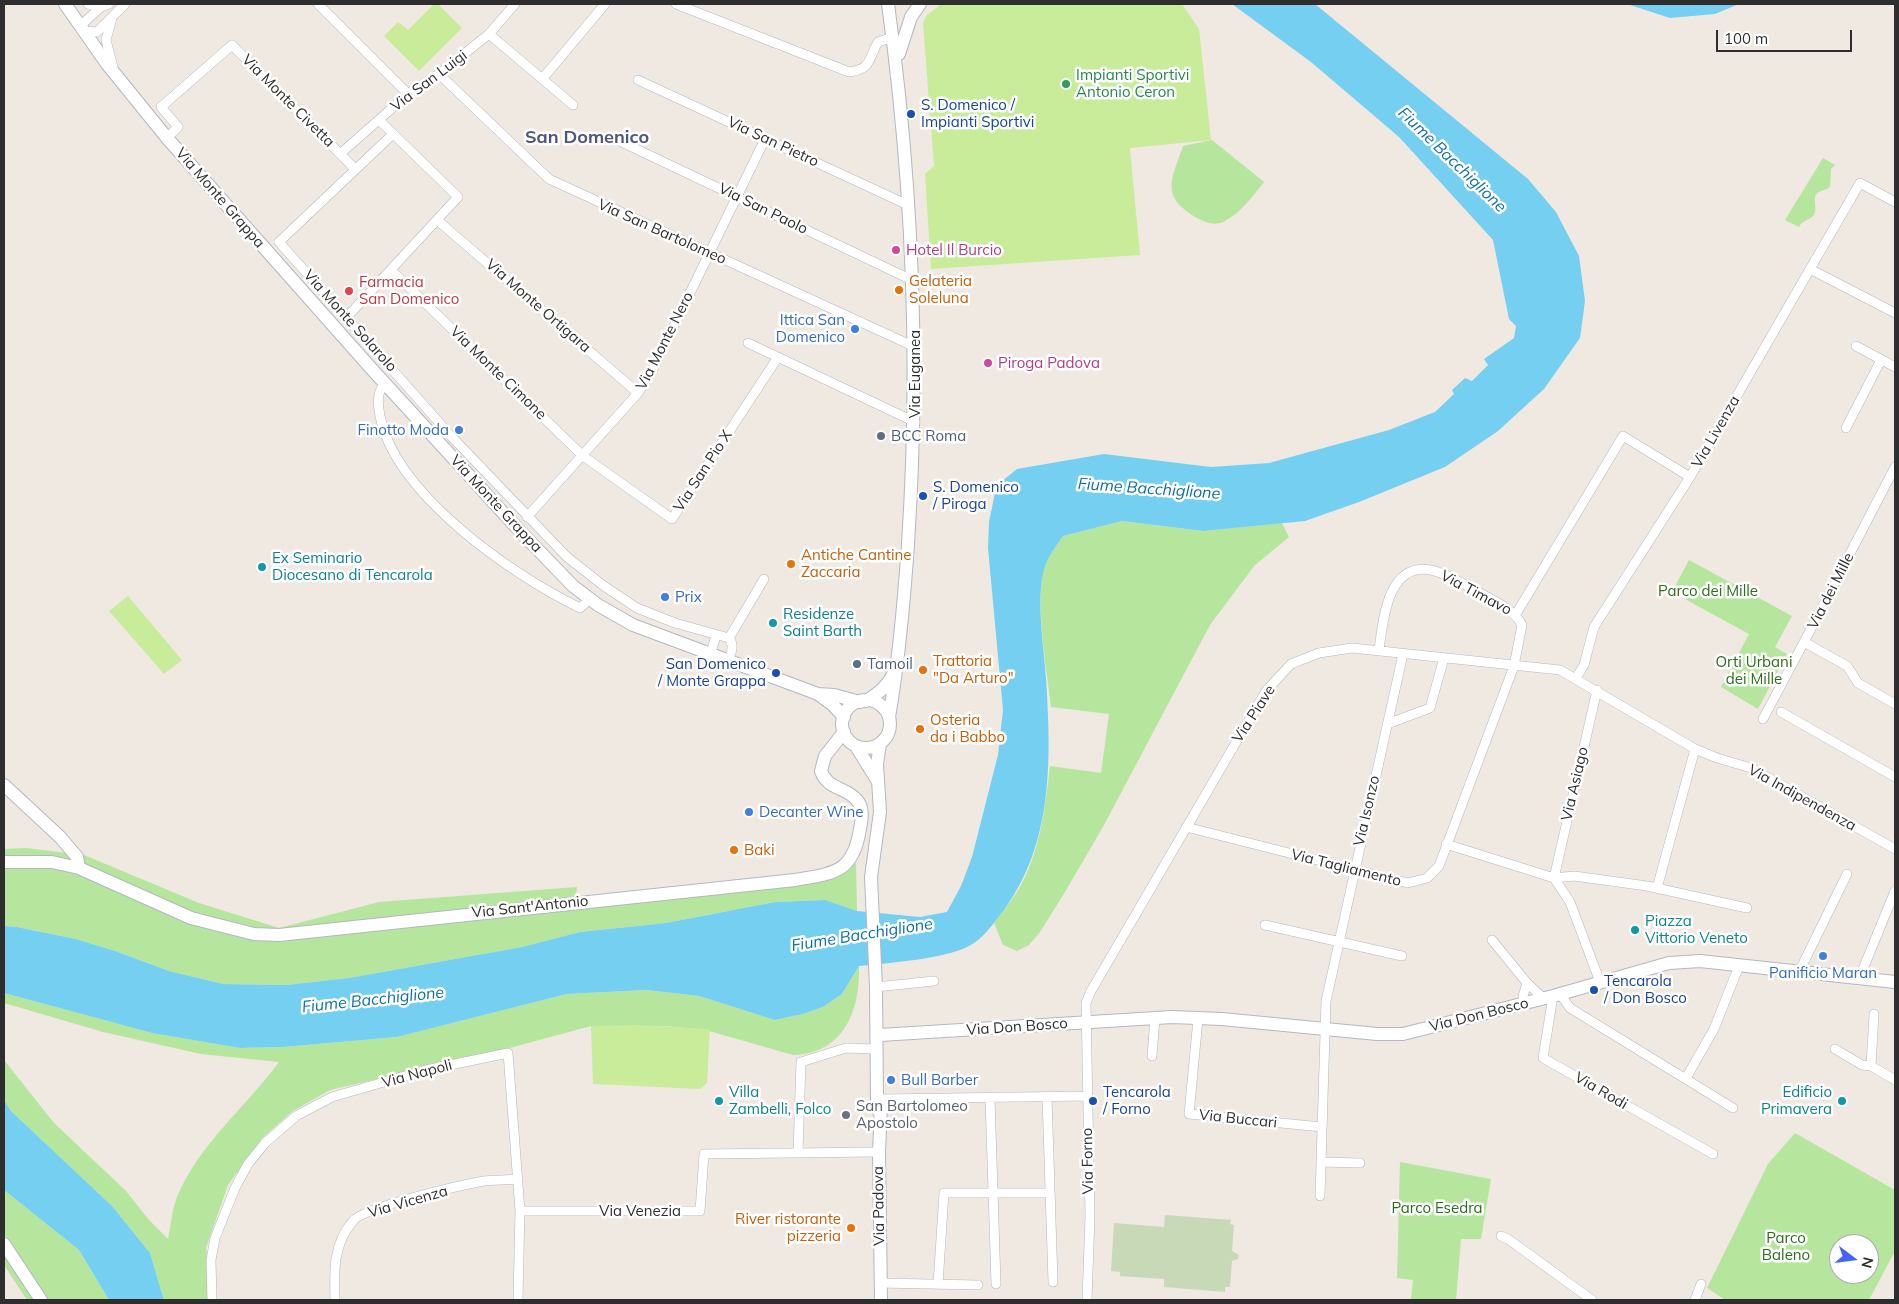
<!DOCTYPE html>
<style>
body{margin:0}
#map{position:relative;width:1899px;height:1304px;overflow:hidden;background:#efe9e1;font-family:Mulish,sans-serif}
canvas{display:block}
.frame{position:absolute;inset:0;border:5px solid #2e2e2e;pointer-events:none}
.north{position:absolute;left:1829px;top:1234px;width:50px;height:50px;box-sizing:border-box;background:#fff;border:1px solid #ababab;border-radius:50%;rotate:105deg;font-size:14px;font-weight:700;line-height:20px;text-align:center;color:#2e2e2e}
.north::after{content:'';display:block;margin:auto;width:18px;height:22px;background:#4264fb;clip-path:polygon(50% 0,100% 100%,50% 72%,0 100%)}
.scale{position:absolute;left:1716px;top:30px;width:136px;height:22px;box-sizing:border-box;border:2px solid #2e2e2e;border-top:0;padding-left:6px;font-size:15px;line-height:18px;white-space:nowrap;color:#2e2e2e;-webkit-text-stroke:4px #fff;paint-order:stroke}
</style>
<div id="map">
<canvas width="1899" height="1304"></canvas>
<div class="frame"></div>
<div class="north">N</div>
<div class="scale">100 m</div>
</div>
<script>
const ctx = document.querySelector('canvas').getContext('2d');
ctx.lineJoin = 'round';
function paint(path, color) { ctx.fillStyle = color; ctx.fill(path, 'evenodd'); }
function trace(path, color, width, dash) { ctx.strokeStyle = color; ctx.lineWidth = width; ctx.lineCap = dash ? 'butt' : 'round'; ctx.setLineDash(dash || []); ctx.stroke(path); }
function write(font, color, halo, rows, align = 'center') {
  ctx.font = font + ' Mulish,sans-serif'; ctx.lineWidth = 5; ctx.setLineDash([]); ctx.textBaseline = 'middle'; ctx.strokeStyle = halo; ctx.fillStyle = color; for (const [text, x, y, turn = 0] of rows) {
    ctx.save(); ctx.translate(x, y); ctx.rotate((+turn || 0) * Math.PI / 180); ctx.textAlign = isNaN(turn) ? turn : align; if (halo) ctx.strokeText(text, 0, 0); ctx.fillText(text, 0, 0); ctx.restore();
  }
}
const green = new Path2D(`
 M1212 140 1264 182C1252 197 1240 214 1223 222 1214 226 1205 222 1197 218 1160 196 1171 181 1183 146Z
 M1823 158 1835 165 1831 169 1830 187C1826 190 1823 190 1819 192 1811 196 1818 208 1814 215 1809 221 1802 220 1799 227L1785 220Z
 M1122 521 1203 531 1282 523 1289 537 1254 566 1210 625 1104 825 1065 892 1040 932 1029 945 1017 951 1003 945 994 923C1001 913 1010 903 1017 892 1040 854 1045 809 1050 766L1101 773 1109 714 1051 707C1047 670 1033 595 1046 561 1050 553 1058 544 1063 536Z
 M1689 560 1792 616 1775 647 1787 654 1758 709 1721 687 1749 634 1672 592Z
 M26 848 84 855 199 903 279 928 379 902 577 887 575 903 720 888 816 883 840 875 856 863 857 911 824 900 775 902 666 923 580 932 522 947 349 978 286 985 223 984 169 971 115 951 76 939 17 927 4 926V849Z
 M859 966C860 1010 845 1053 793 1055L709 1031 667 1026H591L506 1049 330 1090 293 1111 261 1139 228 1185 206 1248 212 1300H164L150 1253 112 1206 11 1111 4 1100V1060L54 1123 126 1191 149 1220 168 1239C171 1225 172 1210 177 1197 200 1143 245 1108 279 1062L201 1054 103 1032 4 1003V993L152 1033 240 1048 283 1047 397 1037 567 994 646 990 699 996 775 1020 803 1014 823 1007 842 994Z
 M1795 1133 1895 1190V1251L1869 1300H1725L1707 1288 1768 1164ZM1839 1244H1869V1274H1839Z
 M1400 1162 1491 1179 1481 1239H1461L1456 1300H1411L1413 1280 1397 1278Z
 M4 1190 79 1250 109 1300H27L4 1265Z`);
const cemetery = new Path2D(`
 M1165 1215 1231 1220 1230 1224 1234 1225 1232 1251 1239 1255 1238 1259 1232 1261 1230 1287H1225V1292L1164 1287V1279L1120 1276V1272L1111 1271 1114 1223 1164 1227Z`);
const pitch = new Path2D(`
 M434 4H438L462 28 419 71 384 36 398 22 408 30Z
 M941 4H1182L1199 29 1211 140 1130 148 1140 255 931 269 925 174 934 166 923 24 926 16Z
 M128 596 182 660 164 674 109 611Z
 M639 1025 710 1029 707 1083 700 1089 593 1084 591 1026Z`);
const water = new Path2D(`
 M1232 4H1315L1528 179 1556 212 1579 256 1585 301 1580 338 1544 389 1498 431 1445 467 1359 502 1305 521 1203 531 1122 521 1063 536C1058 544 1051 552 1047 561 1034 589 1044 647 1046 678 1051 758 1054 841 1004 910 995 921 986 935 974 943 952 959 887 963 859 966L842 994 823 1007 803 1014 775 1020 699 996 646 990 567 994 397 1037 283 1047 240 1048 152 1033 4 993V926L17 927 76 939 115 951 169 971 223 984 286 985 349 978 522 947 580 932 666 923 775 902 825 900 857 911 920 917 947 912 961 886 972 857 998 755 1003 710 988 548 989 522 995 493 1001 482 1017 469 1104 454 1211 467 1269 463 1389 430 1435 412 1454 394 1452 390 1465 378 1472 381 1488 365 1484 359 1514 338 1516 326 1509 319 1493 240 1399 137 1311 62Z
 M1627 4H1739L1715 14 1670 18Z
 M4 1100 11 1111 112 1206 150 1253 164 1300H109L79 1250 4 1190Z`);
const street = new Path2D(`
 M88 4 101 7 109 4
 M318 4 408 94
 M676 4 849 72C872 69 868 59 878 42L893 37
 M112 18 106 40 113 67
 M80 26 101 7
 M84 31 97 32 125 4
 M489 34 573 105
 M439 74 549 179 915 347
 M543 78 605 4
 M638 80 908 205
 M393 134 279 242 452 437 567 557 604 586 637 608 675 623 729 638C735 646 731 653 728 661
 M611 137 914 281
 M167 138 178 127 161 107 232 45 355 169
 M340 154 408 94 439 74 489 34 515 4
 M437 220 638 393
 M1810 269 1860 183 1895 202
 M391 270 583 456 672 519 778 357
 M347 317 458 197 379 120
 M748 343 915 422
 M1856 346 1895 367
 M385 384C376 393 378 404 380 416 395 494 512 575 580 608L589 600
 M1846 428 1881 360
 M1895 467 1804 642 1847 666 1858 683 1895 704
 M527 517 638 393 652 371 765 139
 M1516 614 1623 436 1690 477
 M729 638 764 579
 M710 655 716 636
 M1576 678 1584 665 1594 627 1690 477 1810 269 1895 313
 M1597 690 1554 878 1570 902 1600 982
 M1781 712 1895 777
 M1763 719 1804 642
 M1387 724 1430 708 1444 658
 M1186 827 1408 883 1427 878 1439 866 1514 666 1522 625C1513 608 1493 601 1477 591 1463 584 1446 573 1431 570 1387 562 1383 621 1379 650
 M1446 844 1554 878 1574 876 1647 886 1747 908
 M1657 888 1695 749
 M1265 925 1402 956
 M1492 940 1527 983 1543 998
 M1799 972 1847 874
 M1859 979 1895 891
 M876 987 934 981
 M1560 994 1570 1008 1733 1108
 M1553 996 1543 1058 1713 1154
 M1524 1003 1523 996 1527 983
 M1874 1014 1871 1066 1895 1080
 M1198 1019 1189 1114 1322 1127
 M1835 1049 1862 1065 1871 1066
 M1152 1056 1155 1018
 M1686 1078 1714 1029 1739 966
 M1047 1097 1053 1282
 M990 1098 996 1284
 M882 1099 1087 1096
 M798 1152 801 1062 846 1048 875 1049
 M1321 1162 1360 1163
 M1320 1196 1326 1001 1403 654
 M520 1211H700L704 1154 879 1152
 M1501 1236 1508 1239 1592 1300
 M880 1283 978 1285
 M938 1284 944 1193H1049
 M212 1300 211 1260 215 1238 235 1188 248 1164 265 1143 296 1116 332 1097 426 1070 508 1053 520 1211 518 1300
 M335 1300C334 1271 333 1244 353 1221 364 1207 462 1185 484 1181 495 1180 507 1180 518 1179
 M1087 1300 1090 1216 1086 1003 1091 991 1266 691 1291 664 1319 653 1352 648 1560 670 1695 749 1717 758 1751 768 1895 849
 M1695 1300 1701 1284`);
const secondary = new Path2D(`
 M65 4 107 64 167 138 369 366 517 528 573 586 598 605 633 625 818 694 833 705 844 717
 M888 4C913 185 920 361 908 544 904 602 899 660 889 717
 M899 54 911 17 920 4
 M818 694 834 695 860 702
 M842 724a24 24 0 1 1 48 0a24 24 0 1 1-48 0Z
 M866 701C880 693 888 685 895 671
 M856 746 877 780
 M4 785 60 837 77 857 79 868
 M4 862H52L79 868 191 918 254 934 279 935 795 880C835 873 853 873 860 829 862 819 864 807 856 799 845 787 827 789 821 771L825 756 844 732
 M880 1035 1172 1017 1222 1019 1377 1034H1403L1553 996 1669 963 1700 961 1895 982
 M881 1105 879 1152 881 1300
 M879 1112 877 1099 876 987 871 877 880 812 877 764 880 744
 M4 1244 41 1300`);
const markers = [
 [1066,84,5,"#2e9e5b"],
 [911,114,5,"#1a4fb4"],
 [896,250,5,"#d1479c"],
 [899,290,5,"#e8710a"],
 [349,291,5,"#e0444e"],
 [855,329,5,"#3f7fe0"],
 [988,363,5,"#d1479c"],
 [459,430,5,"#3f7fe0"],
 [881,436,5,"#5c6f8a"],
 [923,496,5,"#1a4fb4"],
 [791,564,5,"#e8710a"],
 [262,567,5,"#0f9aa8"],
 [665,597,5,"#3f7fe0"],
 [773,623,5,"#0f9aa8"],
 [857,664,5,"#5c6f8a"],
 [923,670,5,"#e8710a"],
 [776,673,5,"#1a4fb4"],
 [920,729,5,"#e8710a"],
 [749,812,5,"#3f7fe0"],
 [734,850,5,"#e8710a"],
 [1635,930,5,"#0f9aa8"],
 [1823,956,5,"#3f7fe0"],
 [1594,990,5,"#1a4fb4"],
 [891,1080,5,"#3f7fe0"],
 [719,1101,5,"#0f9aa8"],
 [1093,1101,5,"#1a4fb4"],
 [1842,1101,5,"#0f9aa8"],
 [846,1115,5,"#6b7280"],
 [851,1228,5,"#e8710a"]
];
const leisureNames = [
 ["Impianti Sportivi",1076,75],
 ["Antonio Ceron",1076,92]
];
const streetNames = [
 ["Via San Luigi",429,81,-37],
 ["Via Monte Civetta",288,101,45],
 ["Via San Pietro",773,142,25],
 ["Via Monte Grappa",220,198,49],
 ["Via San Paolo",763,209,26],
 ["Via San Bartolomeo",662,232,24],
 ["Via Monte Ortigara",538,306,41],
 ["Via Monte Solarolo",350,321,48],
 ["Via Monte Nero",665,341,-63],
 ["Via Monte Cimone",498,373,44],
 ["Via Euganea",915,374,-90],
 ["Via Livenza",1716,432,-60],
 ["Via San Pio X",703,471,-57],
 ["Via Monte Grappa",496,504,47],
 ["Via dei Mille",1831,591,-63],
 ["Via Timavo",1476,593,28],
 ["Via Piave",1254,714,-57],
 ["Via Asiago",1575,784,-77],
 ["Via Indipendenza",1802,798,29],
 ["Via Isonzo",1367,811,-77],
 ["Via Tagliamento",1346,868,14],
 ["Via Sant'Antonio",530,907,-6],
 ["Via Don Bosco",1479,1015,-14],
 ["Via Don Bosco",1017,1027,-4],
 ["Via Napoli",417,1074,-15],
 ["Via Rodi",1601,1091,30],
 ["Via Buccari",1238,1119,6],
 ["Via Forno",1088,1161,-91],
 ["Via Vicenza",408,1202,-16],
 ["Via Padova",879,1206,-91],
 ["Via Venezia",640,1211]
];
const transitNames = [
 ["S. Domenico /",921,105],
 ["Impianti Sportivi",921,122],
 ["S. Domenico",933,487],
 ["/ Piroga",933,504],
 ["San Domenico",766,664,"right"],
 ["/ Monte Grappa",766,681,"right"],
 ["Tencarola",1604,981],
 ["/ Don Bosco",1604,998],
 ["Tencarola",1103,1092],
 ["/ Forno",1103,1109]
];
const hotelNames = [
 ["Hotel Il Burcio",906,250],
 ["Piroga Padova",998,363]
];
const foodNames = [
 ["Gelateria",909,281],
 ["Soleluna",909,298],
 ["Antiche Cantine",801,555],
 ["Zaccaria",801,572],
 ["Trattoria",933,661],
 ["\"Da Arturo\"",933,678],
 ["Osteria",930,720],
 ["da i Babbo",930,737],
 ["Baki",744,850],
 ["River ristorante",841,1219,"right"],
 ["pizzeria",841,1236,"right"]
];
const healthNames = [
 ["Farmacia",359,282],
 ["San Domenico",359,299]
];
const shopNames = [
 ["Ittica San",845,320,"right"],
 ["Domenico",845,337,"right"],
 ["Finotto Moda",449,430,"right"],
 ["Prix",675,597],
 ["Decanter Wine",759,812],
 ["Panificio Maran",1823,973,"center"],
 ["Bull Barber",901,1080]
];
const serviceNames = [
 ["BCC Roma",891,436],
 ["Tamoil",867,664]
];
const cultureNames = [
 ["Ex Seminario",272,558],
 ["Diocesano di Tencarola",272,575],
 ["Residenze",783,614],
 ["Saint Barth",783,631],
 ["Piazza",1645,921],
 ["Vittorio Veneto",1645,938],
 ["Villa",729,1092],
 ["Zambelli, Folco",729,1109],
 ["Edificio",1832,1092,"right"],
 ["Primavera",1832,1109,"right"]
];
const parkNames = [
 ["Parco dei Mille",1708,591],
 ["Orti Urbani",1754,662],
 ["dei Mille",1754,679],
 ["Parco Esedra",1437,1208],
 ["Parco",1786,1238],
 ["Baleno",1786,1255]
];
const worshipNames = [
 ["San Bartolomeo",856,1106],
 ["Apostolo",856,1123]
];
const waterNames = [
 ["Fiume Bacchiglione",1452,160,44],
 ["Fiume Bacchiglione",1149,489,4],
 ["Fiume Bacchiglione",862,935,-9],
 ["Fiume Bacchiglione",373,1000,-6]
];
const quarterNames = [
 ["San Domenico",587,138]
];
paint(green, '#b6e59e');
paint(cemetery, '#c8d9b8');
paint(pitch, '#c9ec9a');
paint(water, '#75cff0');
trace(street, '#b4b7c1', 10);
trace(secondary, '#b4b7c1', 14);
trace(street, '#fff', 9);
trace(secondary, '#fff', 12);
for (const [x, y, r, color] of markers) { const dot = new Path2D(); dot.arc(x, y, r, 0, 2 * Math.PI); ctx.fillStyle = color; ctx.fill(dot); trace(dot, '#fff', 2); }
write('15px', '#27864d', '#fff', leisureNames, 'left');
write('15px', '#2e2e2e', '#fff', streetNames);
write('15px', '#164399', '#fff', transitNames, 'left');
write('15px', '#b23c85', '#fff', hotelNames, 'left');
write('15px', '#c56008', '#fff', foodNames, 'left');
write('15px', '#be3a42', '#fff', healthNames, 'left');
write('15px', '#366cbe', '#fff', shopNames, 'left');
write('15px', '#4e5e75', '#fff', serviceNames, 'left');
write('15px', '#0d838f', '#fff', cultureNames, 'left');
write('15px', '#2c6e1b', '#fff', parkNames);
write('15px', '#5b616d', '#fff', worshipNames, 'left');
write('italic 16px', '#0d6fa3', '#fff', waterNames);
write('bold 18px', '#4d5680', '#fff', quarterNames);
</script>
